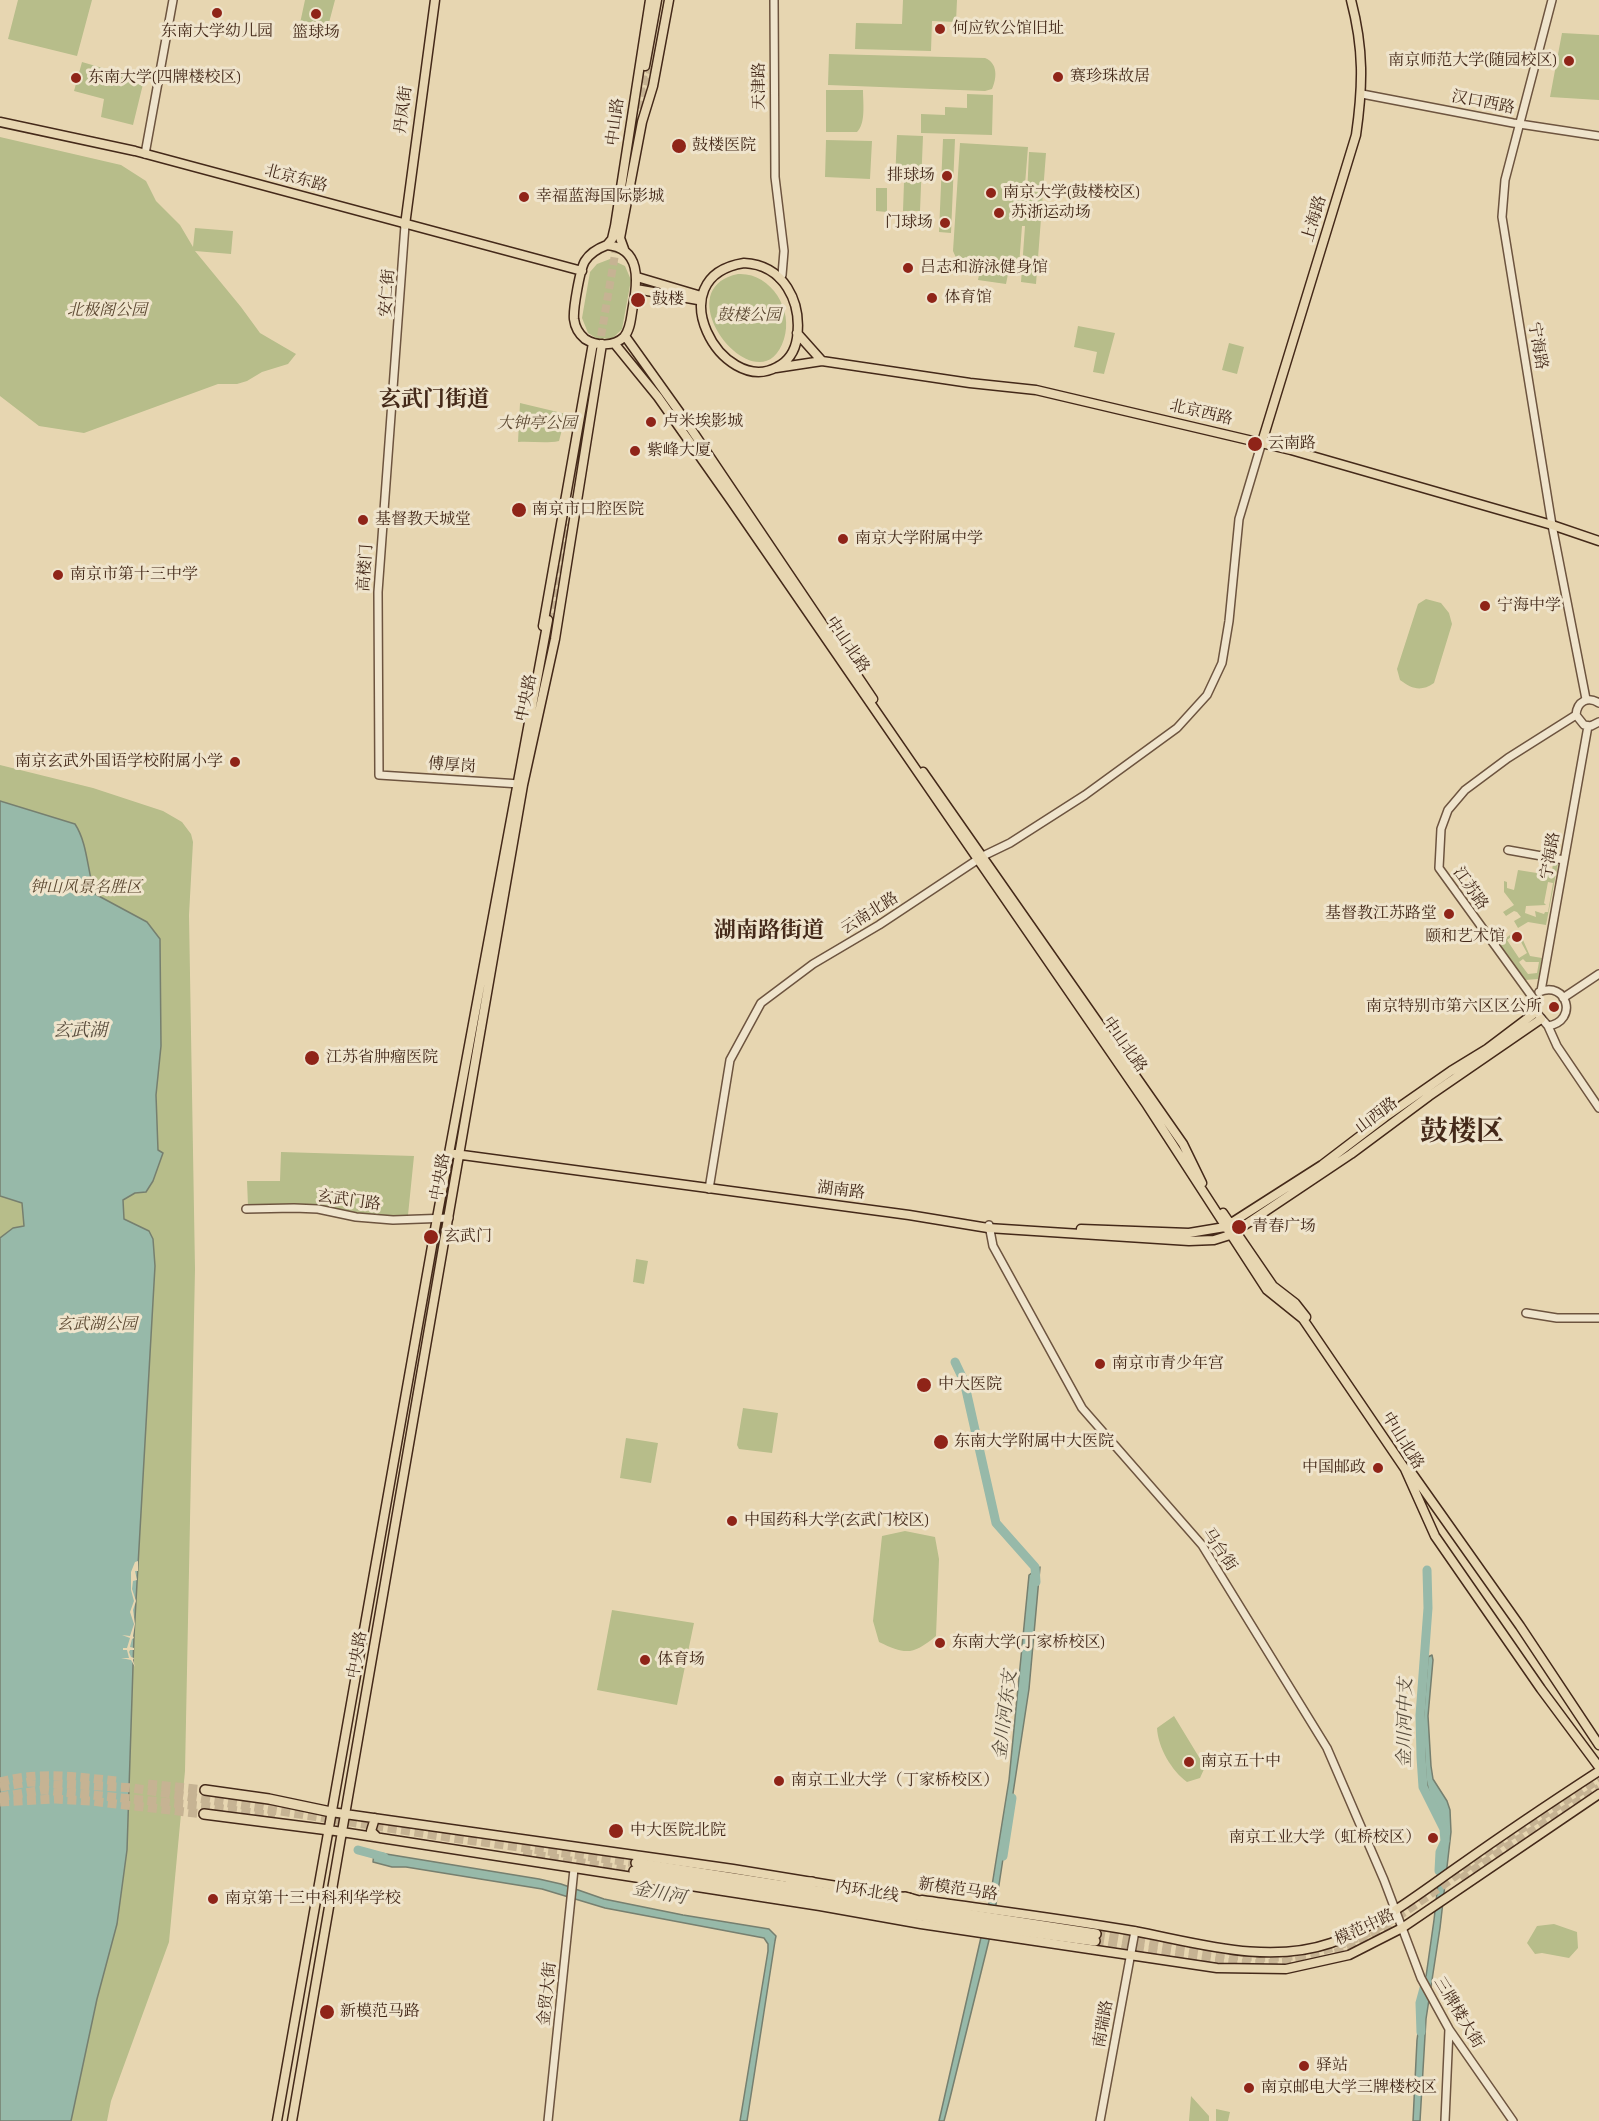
<!DOCTYPE html>
<meta charset="utf-8">
<style>
body{margin:0}
canvas{display:block;background:#e7d6b1}
</style>
<canvas width="1599" height="2121"></canvas>
<script>
const ctx = document.querySelector('canvas').getContext('2d');
ctx.lineJoin = 'round';
function paint(path, color) { ctx.fillStyle = color; ctx.fill(path, 'evenodd'); }
function trace(path, color, width, dash) { ctx.strokeStyle = color; ctx.lineWidth = width; ctx.lineCap = dash ? 'butt' : 'round'; ctx.setLineDash(dash || []); ctx.stroke(path); }
function write(font, color, halo, rows, align = 'center') {
  ctx.font = font + ' Alegreya,"Noto Serif SC",serif'; ctx.lineWidth = 6; ctx.setLineDash([]); ctx.textBaseline = 'middle'; ctx.strokeStyle = halo; ctx.fillStyle = color; for (const [text, x, y, turn = 0] of rows) {
    ctx.save(); ctx.translate(x, y); ctx.rotate((+turn || 0) * Math.PI / 180); ctx.textAlign = isNaN(turn) ? turn : align; if (halo) ctx.strokeText(text, 0, 0); ctx.fillText(text, 0, 0); ctx.restore();
  }
}
const green = new Path2D(`
 M18 0H92L77 56 8 39Z
 M305 0H335L326 34 299 28Z
 M903 0H957L956 22 932 21 931 51 855 49 856 23 902 24Z
 M1562 33 1599 35V100L1550 97Z
 M829 54 985 58C998 63 997 78 992 89L985 91 828 85Z
 M82 62 144 80 133 125 101 117 104 99 74 91Z
 M826 90H863C863 103 866 123 857 132H826Z
 M967 94 993 95 992 135 921 133V114L945 115V107L967 108Z
 M897 135 923 136 920 211H903L904 182 895 181Z
 M0 137 121 165 146 181 156 201 180 225 193 247 195 228 233 231 231 254 195 251 241 307 260 333 296 354 288 364 262 372 247 381 237 384H218L84 433 39 426 0 396Z
 M943 139H955L951 233 939 232Z
 M826 140 872 141 870 179 825 177Z
 M960 143 1028 147 1024 197 1027 196 1029 152 1046 153 1036 284 1021 282 1025 226H1022L1019 266 1014 265 1009 269 1006 284 978 280 979 275C966 271 958 264 953 251Z
 M876 188H887V212L876 211Z
 M610 259 625 266 631 280 622 329 613 338 598 339 588 333 582 318 590 272 597 264Z
 M738 274C770 272 794 309 784 339 761 412 661 290 738 274Z
 M1078 326 1115 333 1104 374 1093 372 1097 352 1074 347Z
 M1229 343 1244 347 1237 374 1222 370Z
 M520 403 566 414 559 441C545 444 532 441 518 442Z
 M1426 599 1441 603 1449 613 1452 624 1434 683C1421 692 1412 689 1400 680L1397 669 1418 604Z
 M0 765 93 788 163 811 182 822 191 834 193 842 189 915 195 1269 185 1771 169 1942 111 2101 107 2121H0Z
 M1553 864H1558L1546 925 1528 922 1518 928 1514 921 1521 917 1517 912 1514 911 1506 916 1503 912 1514 905 1504 892V881L1507 882V888L1514 890 1518 870 1543 874 1544 871 1552 870ZM1548 882 1553 883 1548 912H1545L1544 914 1535 911 1536 917 1525 913 1526 906 1546 905 1544 903Z
 M1510 935 1511 937 1507 940 1519 958 1527 953 1521 942 1523 940 1530 956 1542 958 1538 979 1525 980 1499 943ZM1523 959 1526 962H1539L1537 973 1528 974 1519 962Z
 M281 1152 414 1156 408 1215H361L317 1207 248 1206 247 1181H280Z
 M636 1259 648 1261 644 1284 633 1282Z
 M743 1408 778 1413 772 1453 739 1449 737 1445Z
 M626 1438 658 1443 651 1483 620 1478Z
 M905 1531 935 1537 939 1559 936 1636C913 1655 906 1655 879 1642L873 1621 882 1536Z
 M612 1610 694 1623 677 1705 597 1690Z
 M1174 1716 1205 1767 1200 1778 1187 1782C1172 1771 1158 1748 1157 1728Z
 M1554 1924 1577 1932 1578 1948 1569 1958 1542 1953 1535 1954 1527 1943 1537 1926Z
 M1191 2096 1209 2116V2121H1189Z
 M1216 2109 1230 2112 1228 2121H1216Z`);
const water = new Path2D(`
 M0 801 75 824C88 844 87 871 95 894L147 922 160 939 161 1046 156 1095 158 1150 163 1153 153 1181 146 1192 135 1193 123 1200 124 1219 149 1231 153 1239 155 1266 134 1636 127 1850 117 1924 97 1999 71 2121H0V1238L13 1228 24 1226 22 1203 0 1196Z
 M1040 1567 1029 1689 993 1924 949 2102 944 2121H939L990 1898 1009 1780 1029 1575Z
 M1432 1655 1433 1660 1428 1716 1431 1766 1433 1779 1447 1801 1450 1810 1451 1832 1440 1928 1426 2019 1420 2121H1413L1417 2040 1434 1920 1443 1837 1440 1819 1430 1797 1426 1779 1423 1723 1428 1657Z
 M374 1852 539 1879 561 1884 604 1899 683 1915 769 1929 776 1936 775 1941 747 2121H740L768 1951V1944L764 1938 605 1908 542 1889 406 1867H392L373 1862Z`);
const pier = new Path2D(`
 M138 1561V1571H135L137 1580 133 1581 132 1589 136 1601 133 1610 135 1624 133 1636 134 1638 132 1639 130 1647 134 1648V1650H130L129 1652 131 1657 134 1658 133 1660 135 1667 131 1660 121 1658H129L127 1650H123V1648H127L130 1638 122 1635 130 1636 134 1624 130 1612 134 1601 131 1590V1572L135 1562Z`);
const river = new Path2D(`
 M955 1362 964 1381 996 1523 1035 1567 1036 1582
 M1427 1570 1428 1608 1420 1715 1421 1757 1423 1787 1444 1829 1445 1841 1440 1852 1439 1871
 M358 1850 384 1857
 M1003 1856 1012 1798
 M1421 2032 1420 2003 1426 1981`);
const majorTunnel = new Path2D(`
 M640 95 645 66
 M642 109 651 68
 M599 348 619 231
 M553 621 569 524`);
const highwayTunnel = new Path2D(`
 M0 1782C39 1771 77 1777 116 1781
 M148 1784 205 1790
 M0 1787 29 1782 133 1788 453 1838 636 1863
 M0 1797 43 1790 210 1807 275 1816
 M0 1802 56 1799 91 1801 204 1814
 M523 1853 634 1871
 M1461 1879 1507 1847 1599 1788
 M1096 1934C1158 1944 1219 1959 1281 1957 1370 1953 1438 1885 1507 1838 1538 1818 1569 1799 1599 1779
 M1095 1941C1164 1952 1237 1973 1306 1959
 M1335 1953 1346 1950 1403 1921`);
const minor = new Path2D(`
 M774 0 775 177 784 251 782 275 779 278
 M1552 0 1505 180 1502 217 1552 525 1586 699
 M1362 94 1513 123 1599 136
 M145 154 173 0
 M405 225 378 592 379 775 520 784
 M1599 703C1588 696 1577 701 1576 715L1584 725 1591 726 1599 722
 M1576 715 1508 758 1465 790 1448 810 1441 829 1439 868 1533 998V1006L1536 1012 1548 1026 1557 1046 1599 1108
 M1508 850 1564 860
 M1541 991 1588 726
 M1539 992C1567 980 1579 1021 1548 1026
 M1563 998 1599 974
 M709 1189 730 1060 761 1003 813 964 879 925 983 856 1010 843 1085 795 1177 728 1207 695 1222 663 1229 621 1239 519 1262 442
 M246 1209 294 1208 318 1209 356 1217 393 1220 449 1218
 M989 1225 993 1246 1082 1408 1202 1545 1327 1748 1384 1880 1421 1978 1449 2029 1513 2121
 M1526 1313 1557 1318H1599
 M548 2121 574 1869
 M1100 2121 1135 1931
 M1445 2121 1449 2029`);
const major = new Path2D(`
 M645 66 657 0
 M0 122 135 151 582 271
 M405 225 435 0
 M607 245C641 248 638 281 633 306 631 316 631 329 624 337 614 347 596 346 585 339 579 334 575 327 574 319 573 309 580 269 585 261 590 253 599 248 607 245Z
 M607 245 612 239 615 226 650 0
 M624 249 620 238 642 122 653 86 669 0
 M744 263C784 265 802 302 797 338 795 351 789 361 777 367 722 397 656 277 744 263Z
 M637 277 701 296
 M636 289 698 300
 M797 333 822 361
 M625 336 685 420 873 699
 M614 343 658 397 732 502 1147 1105 1267 1290 1303 1319 1405 1469 1435 1536 1541 1689 1599 1767
 M776 368 822 361 970 383 1036 390 1291 450 1552 525 1599 541
 M1262 442 1356 135C1363 86 1364 49 1351 0
 M543 626 593 343
 M923 772 1183 1144 1202 1183
 M455 1154 909 1215 988 1228 1189 1241 1214 1240 1230 1235 1351 1154 1429 1096 1541 1019
 M1223 1213 1273 1286 1295 1303 1306 1317
 M1081 1229 1189 1233 1225 1227 1322 1165 1385 1117 1451 1071 1487 1049 1536 1012
 M1409 1469 1520 1626 1599 1745
 M331 1812 733 1869 910 1898
 M375 1818 371 1831 377 1837
 M329 1830 820 1906 921 1924 1217 1968 1286 1969 1349 1955 1402 1928 1599 1794
 M922 1900C993 1910 1064 1919 1134 1931 1198 1943 1267 1965 1331 1943 1381 1925 1421 1892 1463 1863 1508 1831 1553 1801 1599 1771
 M277 2121 437 1218 548 620
 M292 2121 523 785 555 639 602 344`);
const highway = new Path2D(`
 M205 1790 269 1799 331 1812
 M204 1814 329 1830
 M636 1863 1096 1934
 M634 1871 998 1928 1095 1941
 M790 1883 812 1882
 M905 1897 930 1904`);
const markers = [
 [217,13,6,"#8f2418"],
 [316,14,6,"#8f2418"],
 [940,29,6,"#8f2418"],
 [1569,61,6,"#8f2418"],
 [1058,77,6,"#8f2418"],
 [76,78,6,"#8f2418"],
 [679,146,8,"#8f2418"],
 [947,176,6,"#8f2418"],
 [991,193,6,"#8f2418"],
 [524,197,6,"#8f2418"],
 [999,213,6,"#8f2418"],
 [945,223,6,"#8f2418"],
 [908,268,6,"#8f2418"],
 [932,298,6,"#8f2418"],
 [638,300,8,"#8f2418"],
 [651,422,6,"#8f2418"],
 [1255,444,8,"#8f2418"],
 [635,451,6,"#8f2418"],
 [519,510,8,"#8f2418"],
 [363,520,6,"#8f2418"],
 [843,539,6,"#8f2418"],
 [58,575,6,"#8f2418"],
 [1485,606,6,"#8f2418"],
 [235,762,6,"#8f2418"],
 [1449,914,6,"#8f2418"],
 [1517,937,6,"#8f2418"],
 [1554,1007,6,"#8f2418"],
 [312,1058,8,"#8f2418"],
 [1239,1227,8,"#8f2418"],
 [431,1237,8,"#8f2418"],
 [1100,1364,6,"#8f2418"],
 [924,1385,8,"#8f2418"],
 [941,1442,8,"#8f2418"],
 [1378,1468,6,"#8f2418"],
 [732,1521,6,"#8f2418"],
 [940,1643,6,"#8f2418"],
 [645,1660,6,"#8f2418"],
 [1189,1762,6,"#8f2418"],
 [779,1781,6,"#8f2418"],
 [616,1831,8,"#8f2418"],
 [1433,1838,6,"#8f2418"],
 [213,1899,6,"#8f2418"],
 [327,2012,8,"#8f2418"],
 [1304,2066,6,"#8f2418"],
 [1249,2088,6,"#8f2418"]
];
const poiNames = [
 ["何应钦公馆旧址",952,29],
 ["东南大学幼儿园",217,32,"center"],
 ["篮球场",316,33,"center"],
 ["南京师范大学(随园校区)",1557,61,"right"],
 ["赛珍珠故居",1070,77],
 ["东南大学(四牌楼校区)",88,78],
 ["鼓楼医院",692,146],
 ["排球场",935,176,"right"],
 ["南京大学(鼓楼校区)",1003,193],
 ["幸福蓝海国际影城",536,197],
 ["苏浙运动场",1011,213],
 ["门球场",933,223,"right"],
 ["吕志和游泳健身馆",920,268],
 ["体育馆",944,298],
 ["鼓楼",652,300],
 ["卢米埃影城",663,422],
 ["云南路",1268,444],
 ["紫峰大厦",647,451],
 ["南京市口腔医院",532,510],
 ["基督教天城堂",375,520],
 ["南京大学附属中学",855,539],
 ["南京市第十三中学",70,575],
 ["宁海中学",1497,606],
 ["南京玄武外国语学校附属小学",223,762,"right"],
 ["基督教江苏路堂",1437,914,"right"],
 ["颐和艺术馆",1505,937,"right"],
 ["南京特别市第六区区公所",1542,1007,"right"],
 ["江苏省肿瘤医院",326,1058],
 ["青春广场",1252,1227],
 ["玄武门",444,1237],
 ["南京市青少年宫",1112,1364],
 ["中大医院",938,1385],
 ["东南大学附属中大医院",954,1442],
 ["中国邮政",1366,1468,"right"],
 ["中国药科大学(玄武门校区)",744,1521],
 ["东南大学(丁家桥校区)",952,1643],
 ["体育场",657,1660],
 ["南京五十中",1201,1762],
 ["南京工业大学（丁家桥校区）",791,1781],
 ["中大医院北院",630,1831],
 ["南京工业大学（虹桥校区）",1421,1838,"right"],
 ["南京第十三中科利华学校",225,1899],
 ["新模范马路",340,2012],
 ["驿站",1316,2066],
 ["南京邮电大学三牌楼校区",1261,2088]
];
const streetNames = [
 ["天津路",760,86,-90],
 ["汉口西路",1483,103,11],
 ["丹凤街",404,110,-83],
 ["中山路",616,122,-83],
 ["北京东路",296,179,15],
 ["上海路",1315,219,-73],
 ["安仁街",388,293,-86],
 ["宁海路",1537,346,80],
 ["北京西路",1201,413,13],
 ["高楼门",366,568,-86],
 ["中山北路",847,645,56],
 ["中央路",527,698,-78],
 ["傅厚岗",452,766,4],
 ["宁海路",1551,856,-80],
 ["江苏路",1470,889,55],
 ["云南北路",870,914,-32],
 ["中山北路",1124,1045,55],
 ["山西路",1377,1116,-37],
 ["中央路",441,1177,-80],
 ["湖南路",841,1191,7],
 ["玄武门路",349,1201,8],
 ["中山北路",1402,1441,58],
 ["马台街",1219,1550,56],
 ["中央路",358,1655,-80],
 ["新模范马路",958,1890,8],
 ["内环北线",867,1892,9],
 ["模范中路",1365,1928,-25],
 ["金贸大街",548,1994,-84],
 ["三牌楼大街",1458,2013,59],
 ["南瑞路",1104,2024,-80]
];
const parkNames = [
 ["北极阁公园",107,311],
 ["鼓楼公园",749,316],
 ["大钟亭公园",537,424],
 ["钟山风景名胜区",86,888],
 ["玄武湖公园",97,1325]
];
const waterNames = [
 ["玄武湖",80,1032],
 ["金川河东支",1006,1715,-83],
 ["金川河中支",1406,1723,-89],
 ["金川河",659,1894,11]
];
const districtNames = [
 ["玄武门街道",434,401],
 ["湖南路街道",769,932]
];
const townNames = [
 ["鼓楼区",1462,1133]
];
paint(green, '#b7bd8a');
paint(water, '#97b9a9');
trace(water, '#767f6f', 1.5);
paint(pier, '#e7d6b1');
trace(river, '#97b9a9', 9);
trace(majorTunnel, '#c6b393', 8, [8, 4]);
trace(highwayTunnel, '#c6b393', 9, [9, 4.5]);
trace(minor, '#6d543f', 10);
trace(major, '#442919', 11);
trace(highway, '#442919', 12);
trace(minor, '#efe4cc', 7);
trace(major, '#e7d6b1', 8);
trace(highway, '#e7d6b1', 9);
for (const [x, y, r, color] of markers) { const dot = new Path2D(); dot.arc(x, y, r, 0, 2 * Math.PI); ctx.fillStyle = color; ctx.fill(dot); trace(dot, '#efe4cc', 2); }
write('16px', '#442919', '#efe4cc', poiNames, 'left');
write('16px', '#442919', '#efe4cc', streetNames);
write('italic 16px', '#5b4730', '#efe4cc', parkNames);
write('italic 18px', '#594d3d', '#efe4cc', waterNames);
write('bold 22px', '#442919', '#efe4cc', districtNames);
write('bold 28px', '#442919', '#efe4cc', townNames);
</script>
